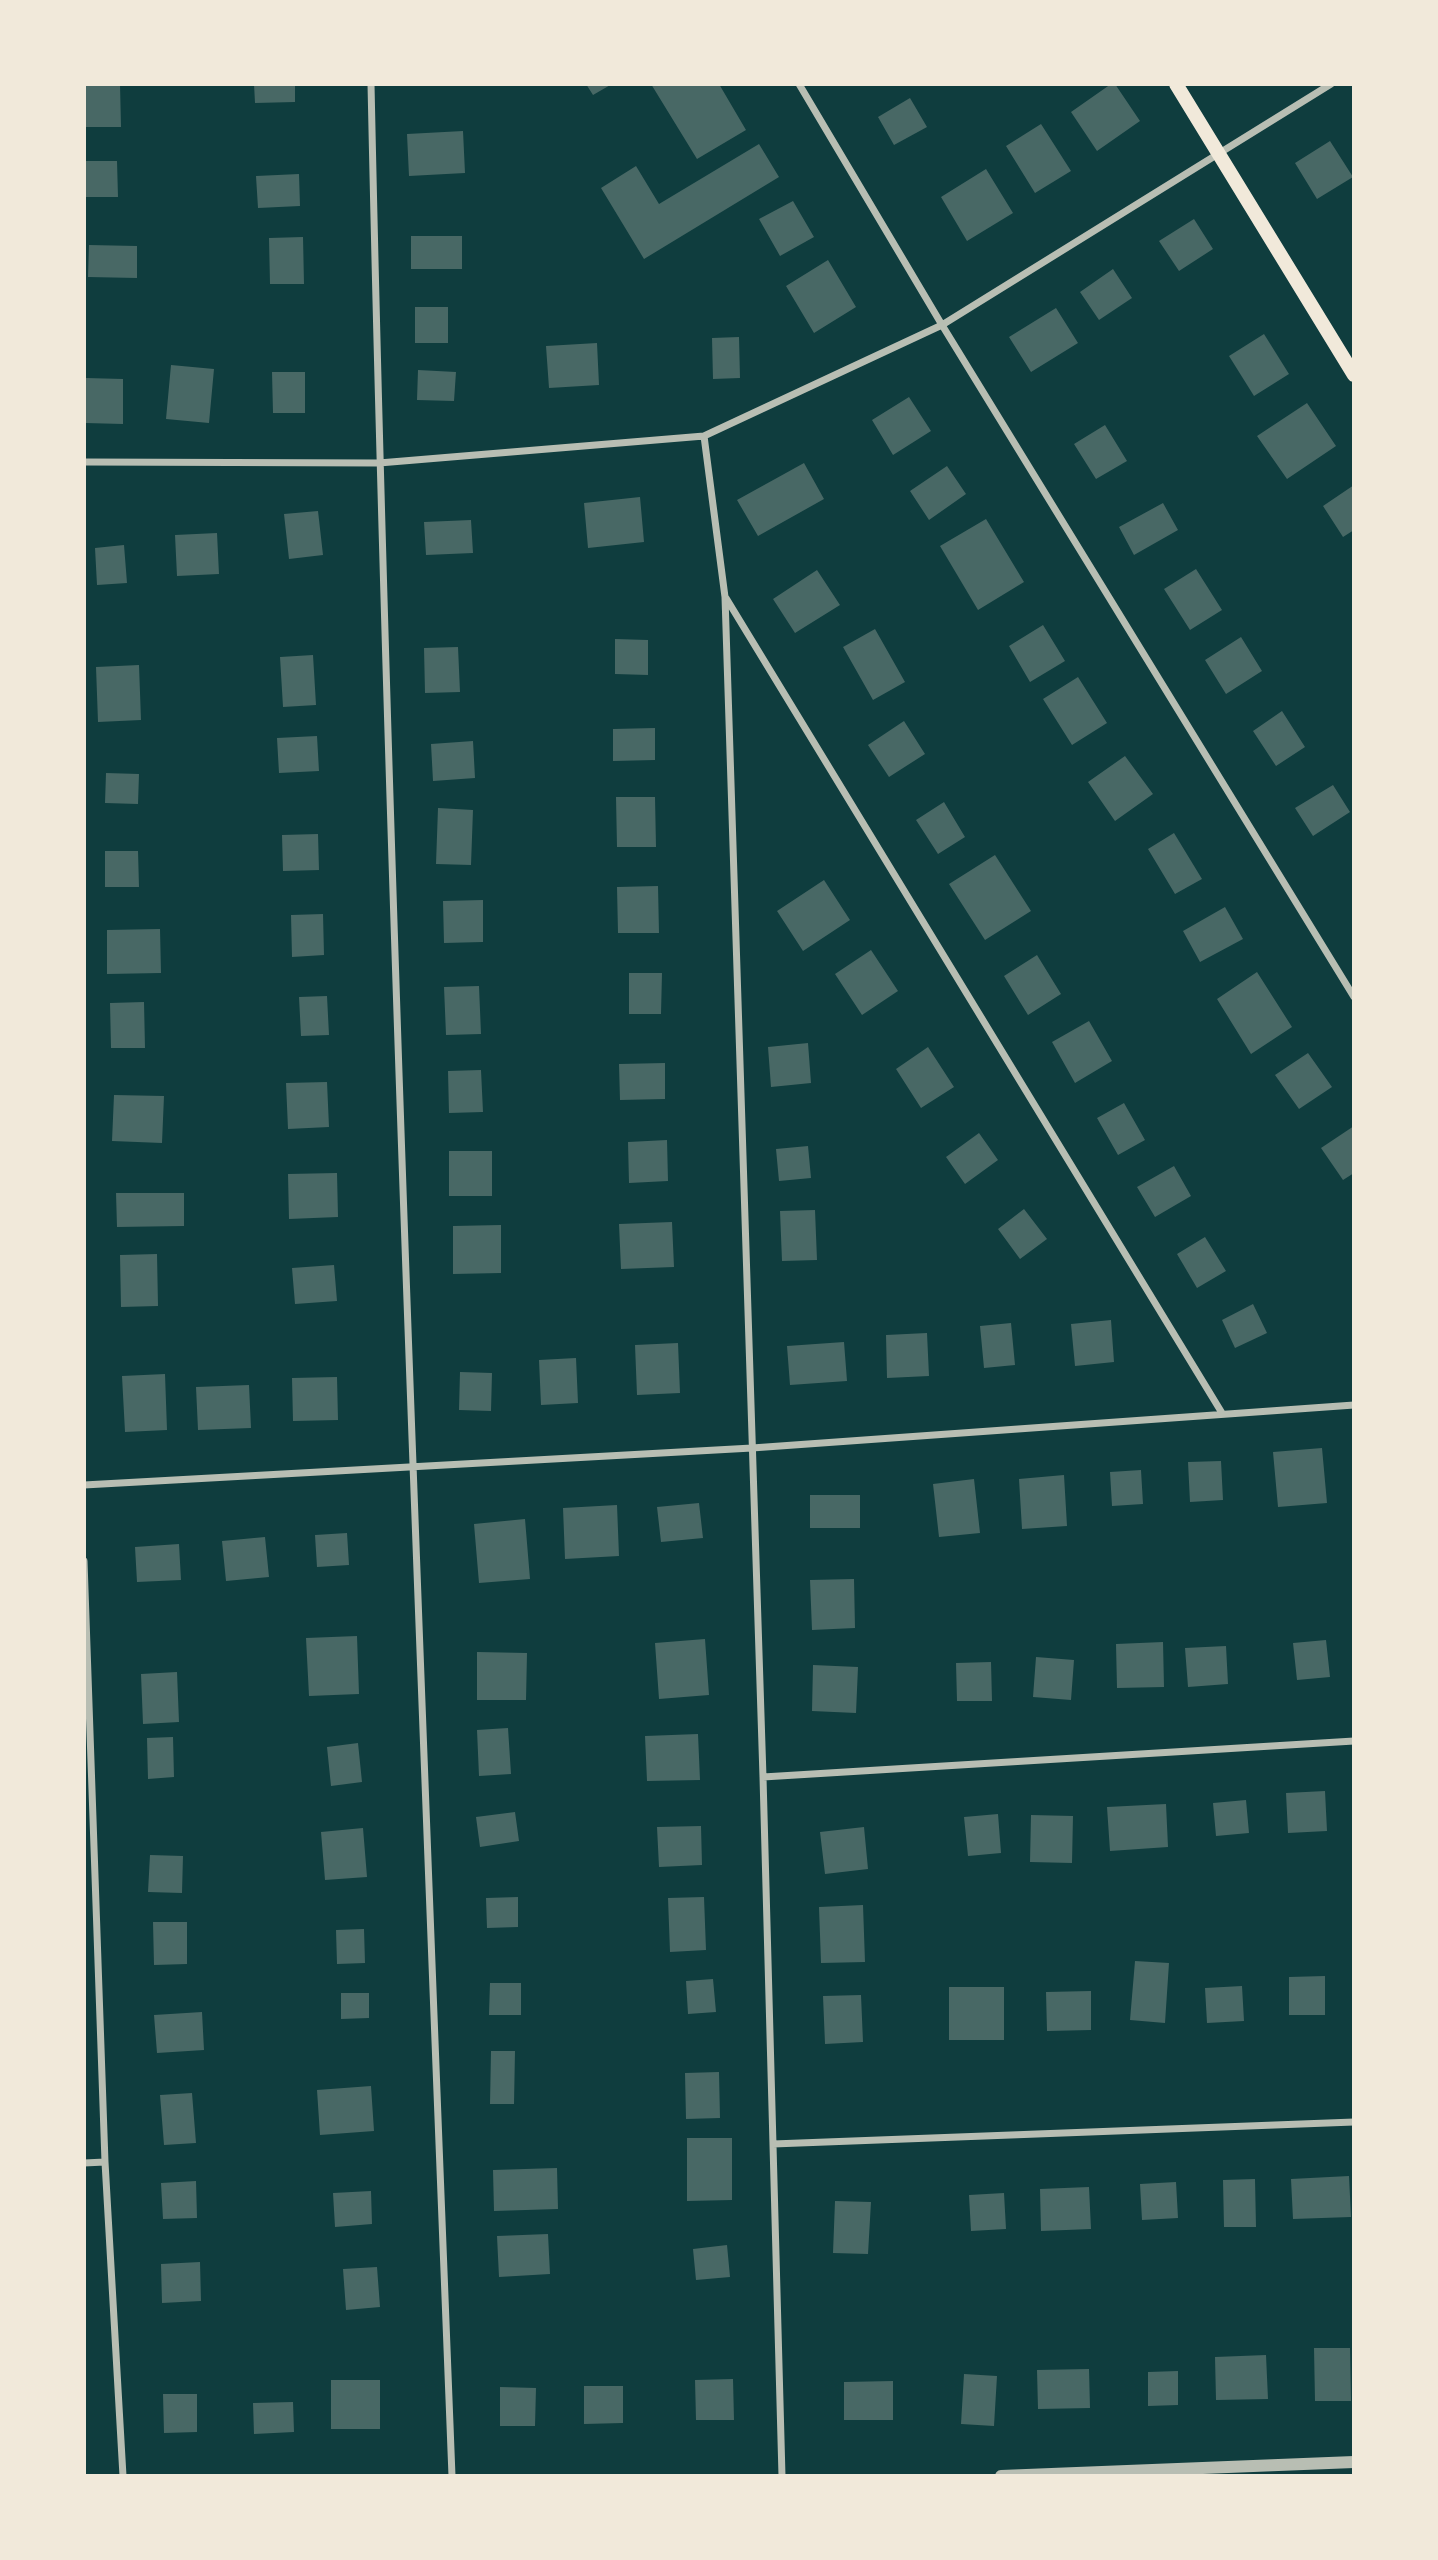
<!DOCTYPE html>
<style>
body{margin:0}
#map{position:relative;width:1438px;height:2560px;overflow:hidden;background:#0f3d3e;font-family:Ubuntu,sans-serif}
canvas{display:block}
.frame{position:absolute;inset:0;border:86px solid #f1e9da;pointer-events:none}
</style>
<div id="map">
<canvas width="1438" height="2560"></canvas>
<div class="frame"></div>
</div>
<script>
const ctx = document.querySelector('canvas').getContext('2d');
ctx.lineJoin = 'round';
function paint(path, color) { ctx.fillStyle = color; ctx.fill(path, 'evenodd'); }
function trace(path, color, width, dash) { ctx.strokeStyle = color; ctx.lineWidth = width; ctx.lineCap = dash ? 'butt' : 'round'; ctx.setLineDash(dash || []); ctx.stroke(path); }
const building = new Path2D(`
 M84 84H120L121 127H84Z
 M254 84H295V102L255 103Z
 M586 84H612L593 95Z
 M651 84H719L746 130 697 159Z
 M1111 84H1115L1140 121 1097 151 1071 112Z
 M910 98 927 127 894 145 878 117Z
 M1041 124 1071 171 1035 193 1006 146Z
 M463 131 465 173 409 176 407 134Z
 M1330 141 1353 177 1317 199 1295 163Z
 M759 144 779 177 644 259 601 188 636 166 659 204Z
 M84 161H117L118 197H84Z
 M986 169 1013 213 967 241 941 197Z
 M299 174 300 206 258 208 256 176Z
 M793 201 814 237 780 256 759 219Z
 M1194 219 1213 249 1179 271 1159 241Z
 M411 236H462V269H411Z
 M303 237 304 284H270L269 238Z
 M89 245 137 246V278L88 277Z
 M828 260 856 307 814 333 786 286Z
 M1113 269 1132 298 1099 320 1080 292Z
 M415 307H448V343H415Z
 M1056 308 1078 343 1031 372 1009 337Z
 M1264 334 1289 374 1254 396 1229 356Z
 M739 337 740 378 713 379 712 338Z
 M597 343 599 385 549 388 546 346Z
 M171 365 214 369 209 423 166 419Z
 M418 370 456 372 454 401 417 400Z
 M272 372H305V413H273Z
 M86 378 123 379V424L85 423Z
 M909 397 931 431 893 455 872 420Z
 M1307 403 1336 446 1287 479 1257 436Z
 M1105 425 1127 461 1096 479 1074 444Z
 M804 463 824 499 758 536 737 500Z
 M947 466 966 494 929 520 910 491Z
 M1354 485V530L1343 537 1323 506Z
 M640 497 644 542 588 548 584 503Z
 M1163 503 1178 530 1134 555 1119 527Z
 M318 511 323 555 289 559 284 514Z
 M986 519 1024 582 978 610 940 546Z
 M471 520 473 553 426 555 424 522Z
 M217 533 219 574 177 576 175 535Z
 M124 545 127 583 97 585 95 548Z
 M1196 569 1222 610 1190 630 1164 589Z
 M817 570 840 605 795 633 773 599Z
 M1043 625 1065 661 1030 682 1009 646Z
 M875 629 905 682 873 700 843 647Z
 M1241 637 1262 671 1226 694 1205 660Z
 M615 639 648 640V675L615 674Z
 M458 647 460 692 425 693 424 648Z
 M313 655 316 705 283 707 280 657Z
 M139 665 141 720 98 722 96 667Z
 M1078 677 1107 723 1072 745 1043 699Z
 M1282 711 1305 747 1276 766 1253 731Z
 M904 721 925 754 889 777 868 745Z
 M655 728V760L613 761V729Z
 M317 736 319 771 279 773 277 738Z
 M473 741 475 778 433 781 431 744Z
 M1125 756 1153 794 1115 821 1088 782Z
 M106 773 139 774 138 804 105 803Z
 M1333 785 1350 812 1313 836 1295 808Z
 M616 797H655L656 847H617Z
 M944 802 965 837 938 854 916 820Z
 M438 808 473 810 471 865 436 864Z
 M1174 833 1202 879 1175 894 1148 849Z
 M318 834 319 870 283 871 282 835Z
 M105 851H138L139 887H105Z
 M995 855 1031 911 985 940 949 884Z
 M824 880 850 920 803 951 777 911Z
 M658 886 659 933H618L617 887Z
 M483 900V942L444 943 443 901Z
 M1225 907 1243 939 1200 962 1183 931Z
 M323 914 324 955 292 957 291 915Z
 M160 929 161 973 107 974V930Z
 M871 950 898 991 862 1015 835 974Z
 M1037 955 1061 994 1028 1015 1004 976Z
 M1257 972 1292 1027 1251 1054 1217 999Z
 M629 973H662L661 1014H629Z
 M479 986 481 1034 446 1035 444 987Z
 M327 996 329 1035 301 1036 299 997Z
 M144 1002 145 1048H111L110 1003Z
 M1089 1021 1112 1061 1075 1083 1052 1042Z
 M808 1043 811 1083 771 1087 768 1047Z
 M928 1047 954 1087 921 1108 896 1069Z
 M1308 1053 1332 1087 1299 1109 1275 1075Z
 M665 1063V1099L620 1100 619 1064Z
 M481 1070 483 1112 449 1113 448 1071Z
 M327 1082 329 1127 288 1129 286 1083Z
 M114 1095 164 1096 162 1143 112 1141Z
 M1124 1103 1145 1140 1118 1155 1097 1118Z
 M1354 1126V1173L1343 1180 1321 1148Z
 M979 1133 998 1160 965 1184 946 1157Z
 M667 1140 668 1181 629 1183 628 1142Z
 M808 1146 811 1178 779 1181 776 1149Z
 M449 1151H492V1196H449Z
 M1174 1166 1191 1196 1155 1217 1137 1187Z
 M337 1173 338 1217 289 1219 288 1174Z
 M116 1193H184V1226L117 1227Z
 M1024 1209 1047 1239 1020 1259 998 1229Z
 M815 1210 817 1260 782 1261 780 1211Z
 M672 1222 674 1267 621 1269 619 1224Z
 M501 1225V1273L453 1274V1226Z
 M1205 1237 1226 1271 1197 1288 1177 1254Z
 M157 1254 158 1306 121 1307 120 1255Z
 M334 1265 337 1301 295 1304 292 1268Z
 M1253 1304 1267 1333 1235 1348 1222 1320Z
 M1111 1320 1114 1362 1075 1366 1071 1324Z
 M1011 1323 1015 1365 984 1368 980 1326Z
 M927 1333 929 1376 887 1378 886 1335Z
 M844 1342 847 1381 790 1385 787 1346Z
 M678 1343 680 1393 637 1395 635 1345Z
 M576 1358 578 1403 541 1405 539 1360Z
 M460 1372 492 1373 491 1411 459 1410Z
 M165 1374 167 1430 125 1432 122 1376Z
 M337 1377 338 1420 293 1421 292 1378Z
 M249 1385 251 1428 198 1430 196 1387Z
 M1322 1448 1327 1503 1278 1507 1273 1452Z
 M1221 1461 1223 1500 1190 1502 1188 1462Z
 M1141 1470 1143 1504 1112 1506 1110 1472Z
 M1064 1475 1067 1526 1022 1529 1019 1479Z
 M974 1479 980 1533 939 1537 933 1484Z
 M810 1495H860V1528H810Z
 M699 1503 703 1538 661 1542 657 1507Z
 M617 1505 619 1556 565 1559 563 1508Z
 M525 1519 530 1579 479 1583 474 1524Z
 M347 1533 349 1565 317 1567 315 1535Z
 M265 1537 269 1577 226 1581 222 1541Z
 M179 1544 181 1580 137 1582 135 1547Z
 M854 1579 855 1628 812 1630 810 1580Z
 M357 1636 359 1694 309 1696 306 1638Z
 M705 1639 709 1695 659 1699 655 1643Z
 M1326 1640 1330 1677 1297 1680 1293 1643Z
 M1163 1642 1164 1687 1117 1688 1116 1644Z
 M1226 1646 1228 1684 1188 1687 1185 1648Z
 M477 1652 527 1653 526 1700H477Z
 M1036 1657 1074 1660 1071 1700 1033 1697Z
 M991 1662 992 1701H957L956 1663Z
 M813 1665 858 1667 856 1713 812 1711Z
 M177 1672 179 1722 143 1724 141 1674Z
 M508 1728 511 1774 479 1776 477 1730Z
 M698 1734 700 1780 647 1781 645 1736Z
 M173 1737 174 1777 148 1779 147 1738Z
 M358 1743 362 1782 331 1786 327 1747Z
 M1325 1791 1327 1831 1288 1833 1286 1793Z
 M1246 1800 1249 1833 1216 1836 1213 1803Z
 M1166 1804 1168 1847 1110 1851 1107 1807Z
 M515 1812 519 1841 480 1847 476 1817Z
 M998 1814 1001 1853 968 1856 964 1817Z
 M1031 1815 1073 1816 1072 1863 1030 1862Z
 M701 1826 702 1865 659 1867 657 1827Z
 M864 1827 868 1869 825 1874 820 1832Z
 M363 1828 367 1877 325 1880 321 1832Z
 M150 1855 183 1856 182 1893 148 1892Z
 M518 1897V1927L487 1928 486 1898Z
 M704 1897 706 1950 670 1952 668 1898Z
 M863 1905 865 1962 821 1963 819 1907Z
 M153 1922H187V1964L154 1965Z
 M364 1929 365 1963 337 1964 336 1930Z
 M1135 1961 1169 1963 1165 2023 1130 2020Z
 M1325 1976V2015H1289V1977Z
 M713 1979 716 2012 688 2014 686 1981Z
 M490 1983H521V2015H489Z
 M1242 1986 1244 2021 1207 2023 1205 1988Z
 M949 1987H1004V2040H949Z
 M1091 1991V2030L1047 2031 1046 1992Z
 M341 1993H369V2018L341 2019Z
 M861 1995 863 2042 825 2044 823 1996Z
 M202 2012 204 2050 157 2053 154 2015Z
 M491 2051H515L514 2104H490Z
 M719 2072 720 2118 686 2119 685 2073Z
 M371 2086 374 2131 320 2135 317 2090Z
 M192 2093 196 2143 164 2145 160 2095Z
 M687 2138H732V2200L687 2201Z
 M557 2168 558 2209 494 2211 493 2170Z
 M1349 2176 1351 2217 1293 2219 1291 2179Z
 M1255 2179 1256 2227H1224L1223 2180Z
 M196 2181 197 2218 163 2219 161 2183Z
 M1176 2182 1178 2218 1142 2220 1140 2184Z
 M1089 2187 1091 2229 1041 2231 1040 2189Z
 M371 2191 372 2224 335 2227 333 2193Z
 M1004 2193 1006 2229 971 2231 969 2195Z
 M835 2201 871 2202 868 2254 833 2253Z
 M548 2234 550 2274 499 2277 497 2236Z
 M727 2245 730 2277 696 2280 693 2249Z
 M200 2262 201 2301 162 2303 161 2264Z
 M377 2267 380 2307 346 2310 343 2269Z
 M1314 2348H1350L1351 2401H1315Z
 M1266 2355 1268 2399 1216 2400 1215 2357Z
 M1089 2369 1090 2408 1038 2409 1037 2370Z
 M1178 2371V2405L1148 2406V2372Z
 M964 2374 997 2376 994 2426 961 2424Z
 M733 2379 734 2420H696L695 2380Z
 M331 2380H380V2429H331Z
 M893 2381V2420H844V2382Z
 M584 2386H623V2423L584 2424Z
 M500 2387 536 2388 535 2426H500Z
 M163 2394H197V2432L164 2433Z
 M293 2402 294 2432 254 2434 253 2403Z`);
const minor = new Path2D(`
 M371 84C388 882 421 1679 452 2476
 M799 84 942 325 1354 997
 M704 436 725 597 763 1777 782 2476
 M84 462 379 463 704 436 942 325 1331 84
 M726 598 1222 1413
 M84 1485 752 1448 1354 1405
 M84 1561 105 2162 123 2476
 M763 1777 1354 1741
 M773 2144 1354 2122
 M84 2163 105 2162`);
const tertiary = new Path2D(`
 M1001 2476 1354 2462`);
const secondary = new Path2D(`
 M1176 84 1354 375`);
paint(building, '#486865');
trace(minor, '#b8beb3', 7);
trace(tertiary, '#b8beb3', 12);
trace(secondary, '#f1e9da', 14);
</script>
